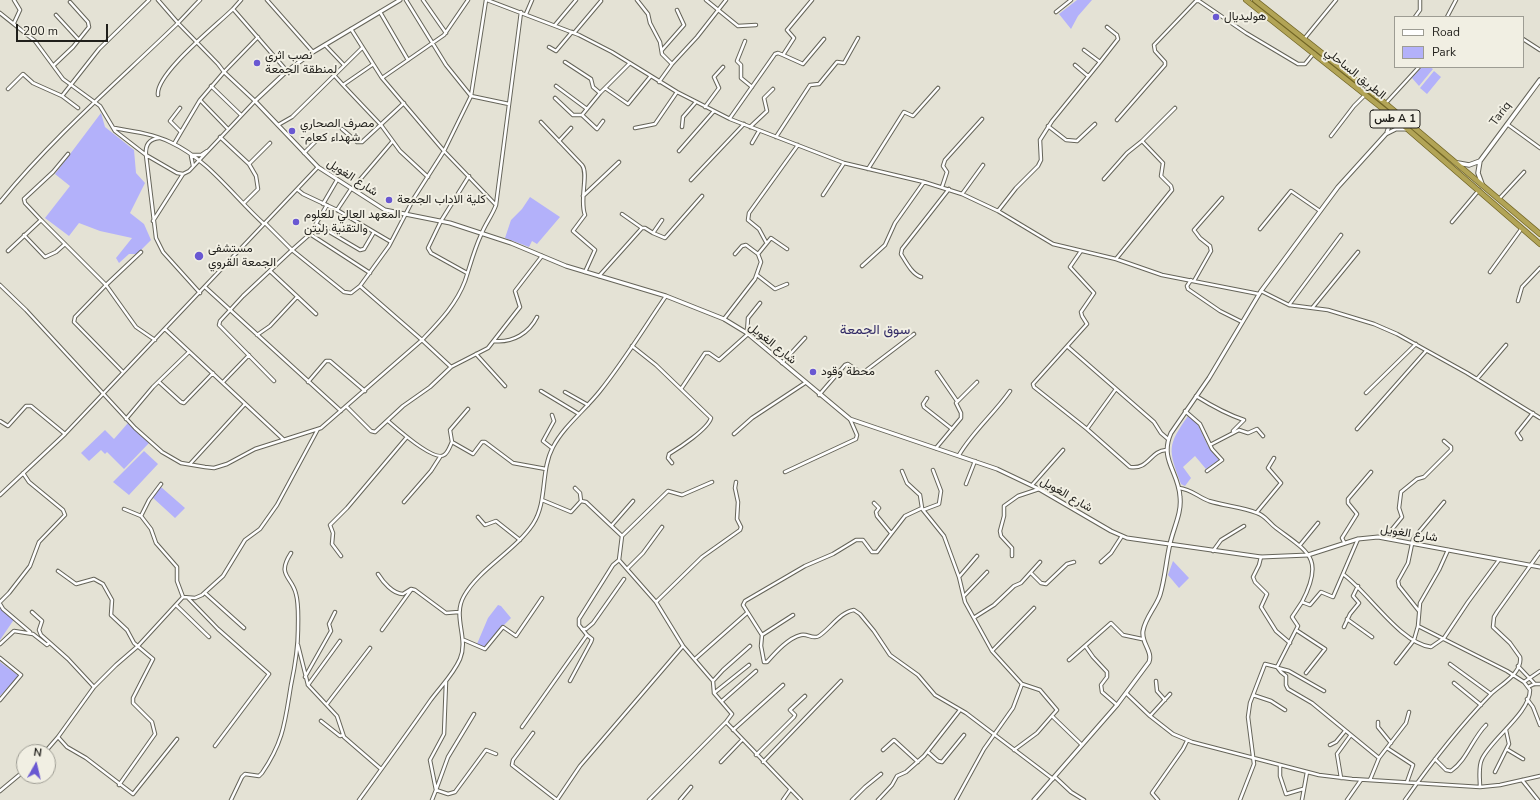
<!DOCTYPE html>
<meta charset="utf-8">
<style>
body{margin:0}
#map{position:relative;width:1540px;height:800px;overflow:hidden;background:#e4e2d5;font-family:"Nunito Sans",sans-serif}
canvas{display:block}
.legend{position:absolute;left:1394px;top:16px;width:130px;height:52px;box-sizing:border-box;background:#f1efe3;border:1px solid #9d9c93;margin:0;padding:5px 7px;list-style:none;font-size:12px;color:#201f1b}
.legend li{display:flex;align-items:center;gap:8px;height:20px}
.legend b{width:20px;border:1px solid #9d9c93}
.north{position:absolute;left:16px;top:744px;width:40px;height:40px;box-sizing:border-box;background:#f1efe3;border:1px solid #9d9c93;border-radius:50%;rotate:8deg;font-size:11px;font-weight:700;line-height:16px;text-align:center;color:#201f1b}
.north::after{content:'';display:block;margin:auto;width:14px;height:18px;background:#6958d2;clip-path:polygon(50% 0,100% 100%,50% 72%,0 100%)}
.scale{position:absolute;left:16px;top:24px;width:92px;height:18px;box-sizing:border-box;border:2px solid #201f1b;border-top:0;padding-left:5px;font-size:12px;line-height:14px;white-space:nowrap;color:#201f1b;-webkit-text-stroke:3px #f1efe3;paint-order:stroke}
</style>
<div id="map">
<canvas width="1540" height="800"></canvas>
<ul class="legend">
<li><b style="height:5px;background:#fff"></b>Road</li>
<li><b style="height:11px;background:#b3b1fa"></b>Park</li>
</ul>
<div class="north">N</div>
<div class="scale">200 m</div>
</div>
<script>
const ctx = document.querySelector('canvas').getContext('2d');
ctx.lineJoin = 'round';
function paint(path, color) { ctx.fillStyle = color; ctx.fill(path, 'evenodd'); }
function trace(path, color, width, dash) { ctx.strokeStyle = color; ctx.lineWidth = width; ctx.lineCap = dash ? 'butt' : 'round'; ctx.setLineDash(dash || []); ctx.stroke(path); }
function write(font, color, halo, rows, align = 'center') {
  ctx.font = font + ' "Nunito Sans",Vazirmatn,sans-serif'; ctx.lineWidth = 4; ctx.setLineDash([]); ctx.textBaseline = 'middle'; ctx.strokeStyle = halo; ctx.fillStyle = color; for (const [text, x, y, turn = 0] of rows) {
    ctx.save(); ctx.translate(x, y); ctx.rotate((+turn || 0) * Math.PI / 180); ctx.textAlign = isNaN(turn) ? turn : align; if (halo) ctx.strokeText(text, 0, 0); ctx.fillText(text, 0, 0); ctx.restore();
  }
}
const green = new Path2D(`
 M1077 0H1092L1078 16 1071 29 1059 14Z
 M1422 67H1430L1433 69 1419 86 1412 78Z
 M1434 71 1441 77 1427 94 1420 88Z
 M101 113 105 127 134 150 136 173 145 183 130 213 144 224 151 240 137 254H129L119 263 116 258 132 238 100 231 79 223 69 236 45 218 70 186 55 174Z
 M530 197 560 217 537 244 532 241 529 247 505 238 511 220 522 209Z
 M1188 416 1197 423 1208 446 1219 460 1206 469 1195 456 1183 467 1191 478 1185 486 1181 484C1168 449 1167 446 1188 416Z
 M128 423 149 443 124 469 107 452 105 454 101 450 89 461 81 453 105 430 114 439Z
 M144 451 158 464 129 495 113 482Z
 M161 487 185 508 175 518 152 497Z
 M1173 561 1189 578 1179 588 1168 575Z
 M0 605 15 618 0 640Z
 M498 605 501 606 511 618 494 635 485 648 477 644 488 618Z
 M0 662 19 676 0 696Z`);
const minor = new Path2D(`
 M14 0 20 10 14 23
 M158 0 178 23 218 64 224 72 255 101 189 171 183 174 177 173 146 155C145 145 149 139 159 138
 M267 0 313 52
 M406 0 446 65 471 96 509 104
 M423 0 446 33
 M487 0 579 35 612 52 677 92 730 119 844 163 924 182 962 194 998 211 1053 244 1116 259 1162 275 1259 294
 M637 0 648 14 650 23 660 42 662 54 672 64 659 82
 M706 0 738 26 756 25
 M233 9 241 0
 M380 12 408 60
 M1056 12 1071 0
 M0 13 35 41 63 79 100 106 115 131 146 155 156 238 163 252 200 293
 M526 14 532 0
 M56 15 79 40
 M1415 17 1420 10V0
 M1447 17 1456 0
 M555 25 576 0
 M351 29 382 78 444 151 495 204
 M574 33 601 1
 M1304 39 1336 0
 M1523 39 1540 50
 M745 41 737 61 741 65V78L752 87
 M325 45 344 65
 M549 47 556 51 572 32
 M662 50 684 25 677 10
 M783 55 803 64 824 39
 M565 62 591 79 593 87 600 93
 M1100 62 1118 39 1117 35 1107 27
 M672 64 697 37 726 0
 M54 65 73 47 89 27 88 22 70 2
 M1075 65 1088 76
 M334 75 343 85 372 65
 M382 78 444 35 468 0
 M343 85 381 125 400 151 428 177
 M211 86 241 115
 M556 86 587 109
 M605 88 628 104 650 77
 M8 89 23 74 33 83 62 96 78 108
 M158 95C155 74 217 25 233 9L287 71
 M62 96 99 49 149 0
 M555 98 573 115H582
 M200 100 224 72 258 37
 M1386 103 1419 67
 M705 107 719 88 714 77 723 67
 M180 108 170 121 181 132 200 100 228 129
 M730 118 775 54 778 53 783 55 794 38 787 30 812 0
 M1117 120 1165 65V62L1155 51 1154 45 1196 1H1199L1246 33 1298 64H1305L1314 53
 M603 121 597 129 582 115 600 93 630 63
 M541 122 582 165C589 174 579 200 585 215L573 231 595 250 585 272
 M1507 124 1540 148
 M278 125 292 117 362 48
 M1048 126 1066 140 1077 141 1095 124
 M682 127 683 117 696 102
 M750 127 767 111 764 98 773 89
 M114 128C132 131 153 134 170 142 209 160 233 196 264 224
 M635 128 655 124 677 92
 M342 129 357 142H362L404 103
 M1331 136 1354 106 1365 95
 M220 137 249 164 270 143
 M776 137 810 85 819 84 837 62 844 63 858 38
 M559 141 571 128
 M752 143 759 131
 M174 144 181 132
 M679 151 714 111
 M304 153 318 139
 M193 155H201L207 151
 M191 156 193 166
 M868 169 904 112 913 116 938 88
 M1104 179 1127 153 1142 141
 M691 180 744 124
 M942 187 947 172 943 166 945 160 982 119
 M352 189 392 142
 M298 190 303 194 337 210
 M962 194 983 165
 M823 195 844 163
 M583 196 619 162
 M1499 199 1524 172
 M0 202C53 137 117 82 177 24 185 16 192 8 200 0
 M244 203 258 189 256 176 249 164
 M323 204 337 180
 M327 205 310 234 292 250 344 292 351 293 360 286 389 246 414 198 444 151 471 96 486 0
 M998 211 1016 188 1038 166 1041 160 1040 140 1052 121 1100 62 1084 50
 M622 214 642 228
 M41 220 106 285 75 317 74 322 123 372
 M153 221 183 174
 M1452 222 1479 190
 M265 223 292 250 243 296 220 321 219 325 274 381
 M316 224 360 250 364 249 374 232 337 210 351 189
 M1260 229 1291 191 1320 211
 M374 232 391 242
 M653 233 665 238 702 196
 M310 234 370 273
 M24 235 45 257 56 252 65 244
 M766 242 759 229 748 220 749 213 798 145
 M8 251 41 220 25 203 24 199 53 172 68 154
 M1081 251 1070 267 1094 293 1081 312 1082 316 1087 324 1033 384 1034 387 1087 429 1130 467C1149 470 1150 451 1166 450
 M141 252 106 285 136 327 155 340
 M758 254 771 238 787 249
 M1116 259 1172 190 1171 186 1161 176 1163 163 1142 141 1175 108
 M862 266 885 245 895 223 924 182
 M270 271 316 314
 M1490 272 1522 228
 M467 273 431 253 428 248 441 221 469 176
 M757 275 775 289 787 284
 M599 276 642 228H645L653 233 662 220
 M921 277C912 274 906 262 901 254L902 249 949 189
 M1191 280 1187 286 1188 289 1220 311 1242 322
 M1194 281 1211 251 1210 246 1200 238 1194 230 1222 198
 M0 285 26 310 135 428 162 452 181 463 205 467 214 468 227 464 255 449 321 428 422 340 360 286
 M205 287 341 411
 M1261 291 1289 305 1328 310 1374 324 1397 334 1467 373 1540 418
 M1518 301 1522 287 1540 268
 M1289 305 1341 235
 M1313 307 1358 252
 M724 319 755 279 761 262 758 254 746 245 742 246 735 254
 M165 329 283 439
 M747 333 748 318 760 303
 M257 335 270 326 297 297
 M494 341C513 343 529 333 537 317
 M632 346 656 365 711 418C708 429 679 448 669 454L668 458 672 463
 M1068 347 1154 422 1161 433 1168 439
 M476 354 505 386
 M782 363 805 338
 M451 367 422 340C439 322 456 305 465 281 470 266 474 250 481 235 485 224 492 216 496 205L521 12
 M937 372 957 401
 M1477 379 1506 345
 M159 382 181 402 184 403 213 373
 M223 382 249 355
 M308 382 326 361H330L365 391
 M681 389 705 353H709L719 360 748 334
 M541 391 579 414
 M565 392 588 405
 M1366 393 1416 344
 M819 395 845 365 848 364 860 372H864L914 334
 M1196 396C1212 406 1226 414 1244 420L1233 431
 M927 398 923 404 924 407 952 429
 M347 407 371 431 375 432 403 406 430 387 451 367 488 348 520 307 515 291 542 256
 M468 409 450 430 452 442 473 454 482 442H485L513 463 546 469
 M1185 411 1200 424 1212 449 1222 460 1207 471
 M552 415 554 421 543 441 552 448
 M126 419 153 387 189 352
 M0 421 8 426 26 406H31L65 434
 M388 421C396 428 434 462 444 455 448 453 450 446 452 442
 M1087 429 1116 389
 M1357 429 1426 351
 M734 434 752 418 805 383
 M1521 439 1517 433 1533 413
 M1210 445 1239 430 1248 433 1257 429 1263 436
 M936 448 961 418V413L956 403 977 382
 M959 455C973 431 994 414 1010 391
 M190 464 245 404
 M933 470 941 491 939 504 923 510 922 508 905 516 877 552H872L863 540H856L833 554 805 566 745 601 743 605 762 635 761 646 764 662H767C775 653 788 638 801 635 807 633 813 640 819 636 830 629 840 612 854 610L860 614 874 631 890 655 918 675 935 695 966 713 1053 779
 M902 471 907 483 920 495 922 508
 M785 472 856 439 857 435 850 419
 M161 484 149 500 141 516 151 529 156 543 177 567V581L183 597
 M966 484 975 461
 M1032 485 1063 450
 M575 488 580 493 581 501
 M1179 488C1191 489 1198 497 1209 501 1225 506 1242 507 1257 513 1265 515 1269 523 1276 528 1308 552 1325 558 1302 602L1310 605 1321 592 1333 597 1358 539
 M0 495 65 434 318 167
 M404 502 431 471 440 457
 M874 503 879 508 876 512 877 516 891 533
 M124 509 141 516
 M923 510 944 536 959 577 965 602 992 651 1022 684 1040 690 1057 710 1037 733 1014 750
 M1257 512 1281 483 1268 468 1274 458
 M478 517 485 525 496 521 520 540
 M612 525 633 501
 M622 536 668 491 682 495 712 482
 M1385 538 1402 517 1399 508 1401 492 1417 479 1424 477 1451 450V447L1444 441
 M1344 542 1342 538 1357 514 1348 503V499L1371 472
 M1300 545 1318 523
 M1213 551 1221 540 1244 526
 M341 556 332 544 333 533 330 525 347 508 407 437
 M1012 556V548L1001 536 1000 531 1004 516V506L1018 496 1039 489
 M1261 557 1259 565 1253 577 1255 582 1267 594 1261 607 1276 631 1290 643
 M619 560 656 602 683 646 713 681 714 693 732 714 726 722 649 800
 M1101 562 1111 553 1122 536
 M627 569 643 553 662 527
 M58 571 76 584 94 579 103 584 112 600 111 615 127 630 134 643 153 659 133 698V703L152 722 155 734 119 785
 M1031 573 1041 583 1046 584 1067 564 1074 562
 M378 574C383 582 393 594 403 594L411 589 415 590 446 613 459 612
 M1343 574C1369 593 1400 643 1431 647L1444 638 1468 602 1499 560
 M959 577 977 556
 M205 593 244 628
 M964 596 987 572
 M188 598 218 629 269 674 215 746
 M0 602 9 593 30 566 39 542 65 515 63 510 29 482 23 473
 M656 602 702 557 740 530 741 527 737 519 738 502 735 488 736 482
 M0 604 3 609 30 632
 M176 605 209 637
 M1419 611 1399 586 1398 581 1408 563 1413 539 1444 502
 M32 612 42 621 39 630 41 635 68 659 94 687
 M975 617 994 605 1014 586 1021 583 1040 562
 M1347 619 1372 637
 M1418 626 1507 671 1524 682 1530 690C1530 713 1491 739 1482 759 1478 767 1480 778 1480 787
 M1344 627 1350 614 1359 603 1353 596 1358 586
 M582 629H586L593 623 624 579
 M382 630 411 590
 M1296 630 1325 649 1306 673
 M762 635 793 615
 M464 640 485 649 503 627 516 636 542 598
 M0 644 14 631 33 634 47 645 49 643
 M298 645 308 685 337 716 344 737 381 769
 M1086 647 1093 657 1107 672V677L1101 685 1102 692 1117 705
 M992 651 1034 608
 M0 658 21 675 0 700
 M695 659 747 613
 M1069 660 1111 623 1123 635 1142 639
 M1396 663 1414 640 1418 626 1420 603 1439 570 1448 550
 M1450 664 1491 694
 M1518 666 1535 684
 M1277 667 1281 672 1286 676V685L1288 689 1312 703 1379 758 1370 780
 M1278 668 1289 671 1324 691
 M305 677 331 631 329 624 335 612
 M570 681 591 642 592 639 587 635
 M713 681 723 670 750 646
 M1156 681 1157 691 1165 700
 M1524 682 1540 671
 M1454 683 1481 705
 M308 685 340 641
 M1528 687 1534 684H1540
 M714 693 749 665
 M1127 694 1150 716 1173 734 1192 742 1319 775 1352 779 1480 787 1500 785 1540 776
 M1253 695 1271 701 1285 710
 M1527 699 1533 707 1540 725
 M722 701 756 671
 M327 704 370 648
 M474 714 448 757 436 790 448 794 455 792 486 750 496 754
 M1150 716 1170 694
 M1053 717 1082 745
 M321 721 340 736 343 735
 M726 722 801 800
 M1378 722V727L1391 743
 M522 727 587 635 579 625V619L613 565 619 560 622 536 586 502 581 501 571 512 542 500
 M733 730 783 685
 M533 733 513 760 512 765 557 800
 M58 737 67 747 86 758 133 794 177 739
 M1330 745 1336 742 1345 731
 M1387 748 1413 765 1407 782
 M883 750 894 740 918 762
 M1508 750 1523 759
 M45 752 58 737 94 687 116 665 138 646 183 597 195 598 202 595 223 576 245 540 260 529 277 505 318 429
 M928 752 938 761 942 762 964 735
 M756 755 794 717 795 715 790 710 805 696
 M1379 758 1406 723 1409 712
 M1435 759 1446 770 1451 771C1467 760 1472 739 1486 725
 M721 762 742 740
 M763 762 841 681
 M1280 765V776L1286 794 1303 789
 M1495 772 1509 744 1506 730
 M1055 777 1071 792 1084 800
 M1341 778 1337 754 1350 736
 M1522 780 1538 800
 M0 791 24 771
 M231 800 242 777 245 774 259 776 262 773C284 741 285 721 291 685 295 666 298 649 298 630 298 619 299 605 296 594 292 576 276 576 291 553
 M359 800C383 767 407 734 430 701 441 686 453 675 460 659 469 638 452 617 464 596 479 569 515 551 533 524 548 501 540 471 553 447 564 426 585 410 600 391 624 361 644 328 666 296
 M432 800 436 790 430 760 444 734 446 682
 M557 800 580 766 683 646
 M680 800 691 787
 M783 800 790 790
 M852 800 865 787 881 774
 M878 800 892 785 897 776 906 772 924 756 960 710
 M956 800 984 749 1013 708 1022 684
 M1158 800 1152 793 1183 749 1187 741
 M1240 800 1254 764 1248 717 1250 703 1265 664 1277 667 1298 626 1292 617 1302 602
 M1302 800 1307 772
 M1347 800 1361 780
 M1405 800C1431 763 1459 727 1491 694 1500 685 1523 673 1520 657L1510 643 1493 627 1494 617 1497 612 1540 552`);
const tertiary = new Path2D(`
 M400 0 313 52 287 71 255 101 318 167 385 210 450 223 511 243 566 266 666 296 724 319 747 333 850 419 997 469 1039 489 1111 531 1127 538 1261 557 1308 555 1358 539 1378 537 1540 567
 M1385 111 1390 123 1387 132
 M1034 800 1117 705 1149 662C1153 651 1141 643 1143 631 1145 618 1156 607 1160 595 1165 579 1166 561 1170 544 1173 529 1182 513 1180 497 1179 472 1159 460 1171 433L1209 378 1261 291 1338 187 1386 134 1396 129H1407`);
const secondary = new Path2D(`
 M1458 163 1469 165 1480 161
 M1482 184 1478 173 1480 161 1540 80`);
const trunk = new Path2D(`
 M1246 0 1397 120 1540 244
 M1255 0 1385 103 1540 234`);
const markers = [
 [1216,17,4,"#6958d2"],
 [257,63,4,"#6958d2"],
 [292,131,4,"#6958d2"],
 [389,200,4,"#6958d2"],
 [296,222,4,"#6958d2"],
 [199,256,5,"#6958d2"],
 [813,372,4,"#6958d2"]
];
const shields = [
 [1395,119,50]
];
const shieldNames = [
 ["طس A 1",1395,119]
];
const poiNames = [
 ["هوليديال",1224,17],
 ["نصب اثري",265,56],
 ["لمنطقة الجمعة",265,70],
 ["مصرف الصحاري",300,124],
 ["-شهداء كعام",300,138],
 ["كلية اﻻداب الجمعة",397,200],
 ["المعهد العالي للعلوم",304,215],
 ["والتقنية زليتن",304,229],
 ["مستشفى",208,249],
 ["الجمعة القروي",208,263],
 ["محطة وقود",821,372]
];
const streetNames = [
 ["الطريق الساحلي",1355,74,39],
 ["Tariq",1501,114,-53],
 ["شارع الغويل",352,178,33],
 ["شارع الغويل",772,344,39],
 ["شارع الغويل",1066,495,30],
 ["شارع الغويل",1409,534,9]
];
const quarterNames = [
 ["سوق الجمعة",875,331]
];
paint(green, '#b3b1fa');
trace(minor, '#656459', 4.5);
trace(tertiary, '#656459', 5);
trace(secondary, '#656459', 5.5);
trace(trunk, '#726626', 6);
trace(minor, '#fff', 2.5);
trace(tertiary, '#fff', 3);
trace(secondary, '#fff', 3.5);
trace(trunk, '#b2a456', 4.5);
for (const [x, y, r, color] of markers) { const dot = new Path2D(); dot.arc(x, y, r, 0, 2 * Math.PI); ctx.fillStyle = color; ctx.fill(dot); trace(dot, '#f1efe3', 1.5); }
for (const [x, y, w] of shields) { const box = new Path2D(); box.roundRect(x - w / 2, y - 9, w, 18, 3); ctx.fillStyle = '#f1efe3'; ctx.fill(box); trace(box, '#201f1b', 1); }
write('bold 11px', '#201f1b', null, shieldNames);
write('12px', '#201f1b', '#f1efe3', poiNames, 'left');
write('12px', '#201f1b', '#f1efe3', streetNames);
write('14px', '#332c67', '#f1efe3', quarterNames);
</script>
